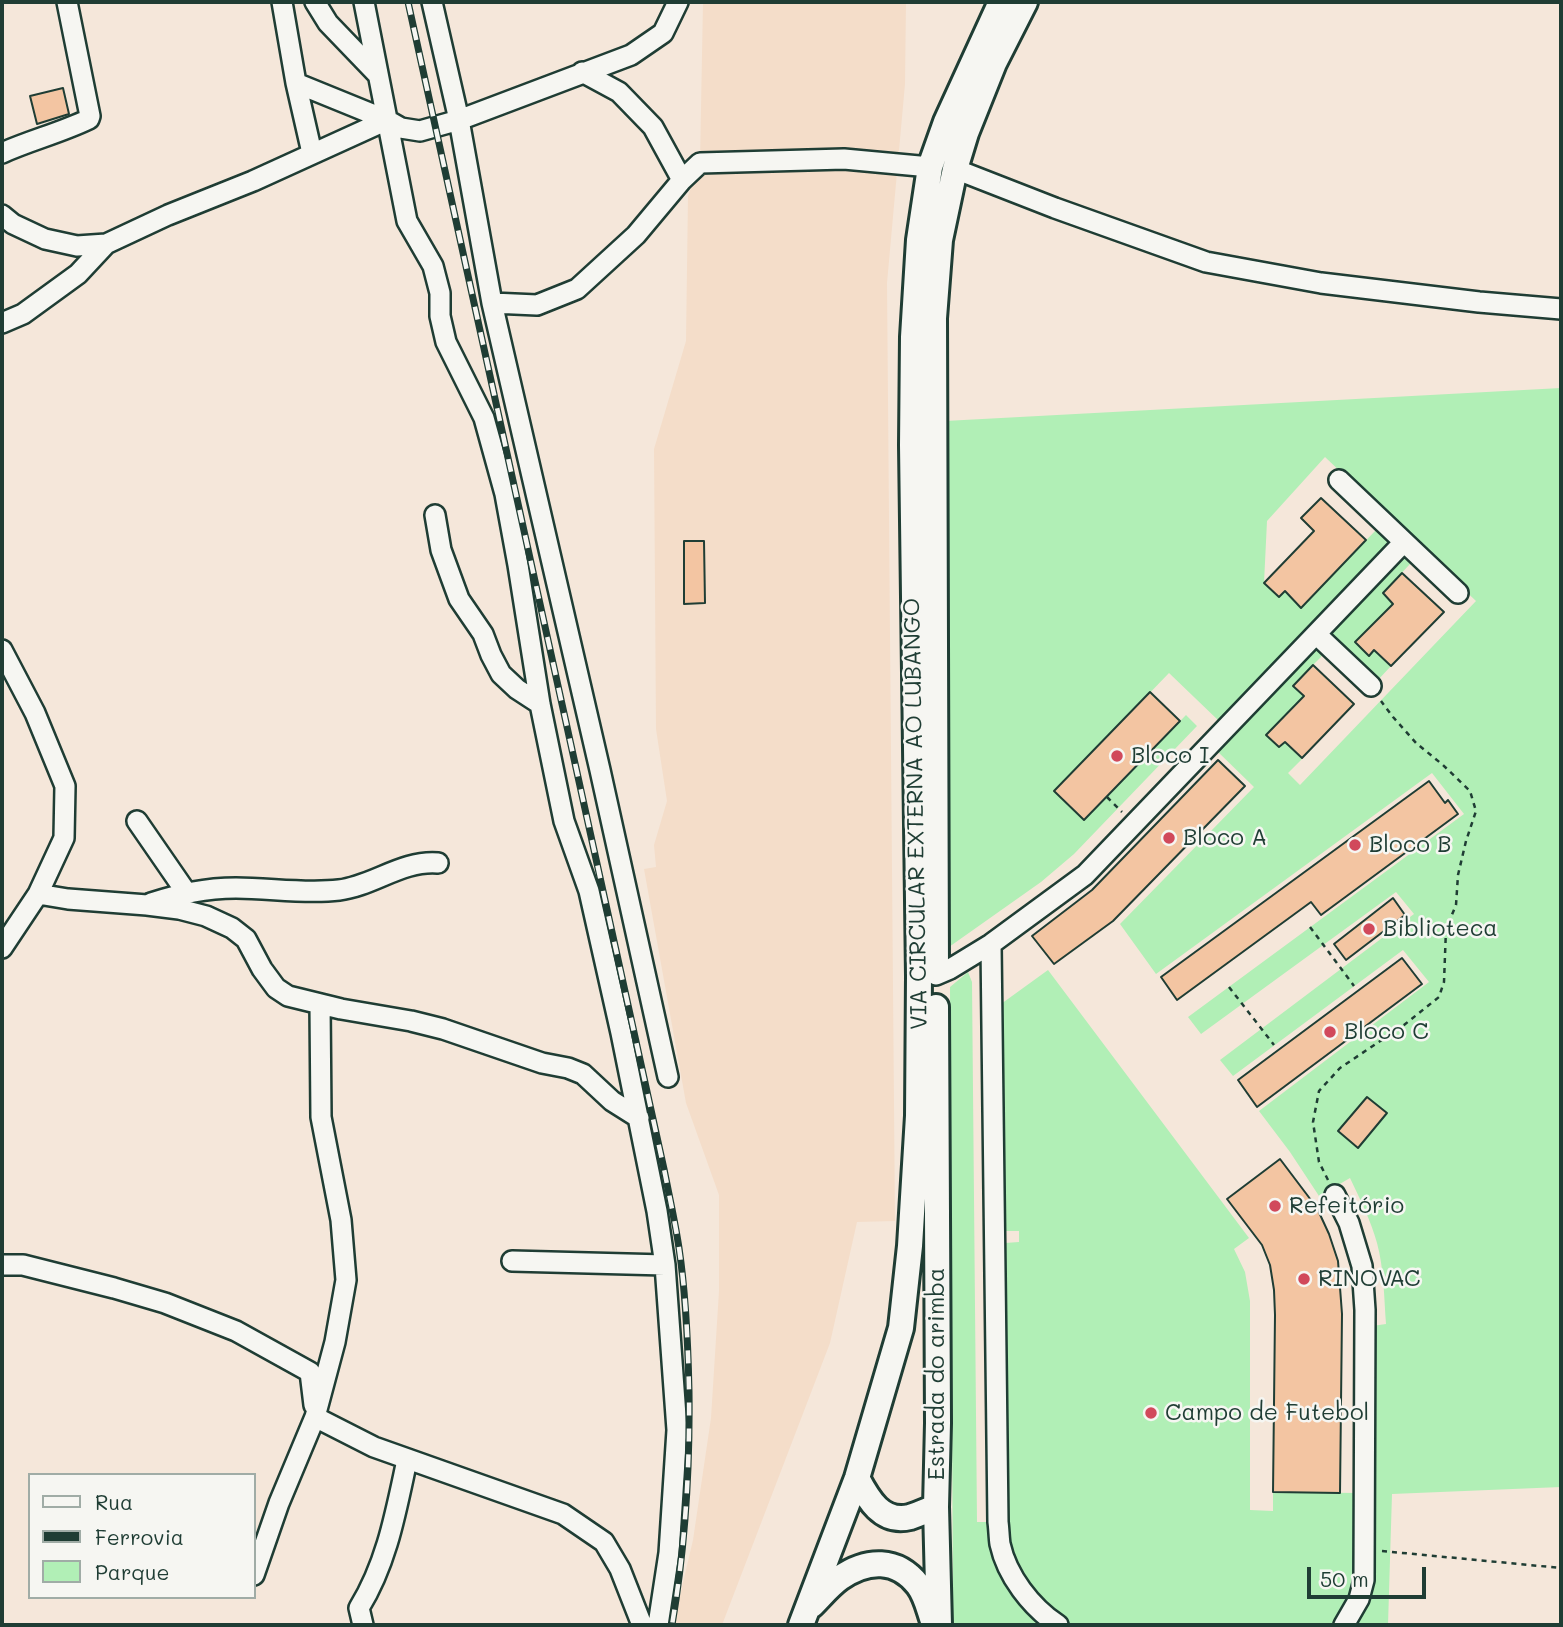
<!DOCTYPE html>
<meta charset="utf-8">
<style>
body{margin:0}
#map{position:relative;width:1563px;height:1627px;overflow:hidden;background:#f5e7da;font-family:Mali,sans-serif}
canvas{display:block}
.frame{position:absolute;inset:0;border:4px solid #1f3d34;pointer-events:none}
.legend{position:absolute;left:28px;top:1473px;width:228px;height:126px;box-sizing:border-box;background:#f6f6f2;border:2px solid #a0aca6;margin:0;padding:9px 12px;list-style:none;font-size:21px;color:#1f3d34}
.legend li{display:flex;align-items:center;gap:14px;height:35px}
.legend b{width:35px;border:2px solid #a0aca6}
.scale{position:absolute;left:1307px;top:1567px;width:119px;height:32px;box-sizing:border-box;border:4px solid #1f3d34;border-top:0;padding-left:9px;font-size:21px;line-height:24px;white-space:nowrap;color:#1f3d34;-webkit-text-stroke:5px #f6f6f2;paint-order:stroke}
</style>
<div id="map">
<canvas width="1563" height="1627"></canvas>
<div class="frame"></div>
<ul class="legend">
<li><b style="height:9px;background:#f6f6f2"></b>Rua</li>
<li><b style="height:9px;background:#1f3d34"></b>Ferrovia</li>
<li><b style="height:19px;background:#b1efb6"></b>Parque</li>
</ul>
<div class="scale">50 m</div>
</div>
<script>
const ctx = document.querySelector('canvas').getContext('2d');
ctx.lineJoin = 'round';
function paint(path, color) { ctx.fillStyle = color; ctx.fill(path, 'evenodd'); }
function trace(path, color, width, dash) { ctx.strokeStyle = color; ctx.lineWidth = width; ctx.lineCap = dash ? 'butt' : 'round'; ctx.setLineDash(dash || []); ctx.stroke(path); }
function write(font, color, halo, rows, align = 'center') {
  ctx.font = font + ' Mali,sans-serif'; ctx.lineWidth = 5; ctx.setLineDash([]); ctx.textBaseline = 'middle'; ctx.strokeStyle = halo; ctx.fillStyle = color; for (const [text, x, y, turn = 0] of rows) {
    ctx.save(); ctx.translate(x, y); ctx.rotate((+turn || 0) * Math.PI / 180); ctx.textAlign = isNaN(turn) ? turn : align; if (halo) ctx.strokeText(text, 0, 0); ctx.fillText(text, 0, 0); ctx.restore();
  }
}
const built = new Path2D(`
 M703 2H906L905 84 887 283 895 1221 857 1222 830 1343 722 1625H673L693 1540 711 1418 719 1291V1195L686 1103 644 869 656 867 654 845 667 801 656 729 654 449 686 341 688 196 700 162Z`);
const green = new Path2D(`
 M1561 388V1487L1392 1494 1388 1625H1351L1361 1608 1372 1326 1386 1324C1384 1297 1384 1269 1377 1243 1371 1221 1360 1199 1350 1178L1319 1196 1290 1152 1259 1111 1429 982 1403 950 1233 1076 1220 1060 1414 914 1396 892 1201 1034 1188 1017 1464 814 1432 773 1156 974 1120 924 1254 787 1216 750 1315 648 1320 649 1323 652 1321 657 1293 685 1304 696 1267 735 1279 747 1285 742 1302 759 1288 773 1300 785 1476 601 1325 457 1267 521 1264 583 1279 597 1285 591 1301 607 1378 528 1387 539 1388 546 1220 722 1169 673 1055 791 1084 820 1186 715 1197 726 1074 854 1041 882 949 947 945 421Z
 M1404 556H1409L1412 560 1410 564 1383 593 1393 604 1356 642 1369 655 1374 650 1391 666 1377 681 1334 638 1331 634 1332 630 1400 559Z
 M1048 970 1249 1238 1234 1249 1245 1272 1250 1301V1510L1273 1511V1492L1357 1493V1581L1343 1613 1334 1625H1068L1054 1617 1020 1575 1005 1532V1243L1019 1242V1231H1005L1001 1004Z
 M968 972 972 982 977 1522H990L1045 1625H953L950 987Z`);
const building = new Path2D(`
 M63 88 69 114 37 124 30 96Z
 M1321 498 1366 540 1301 608 1285 591 1279 597 1264 583 1314 531 1301 518Z
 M684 541H704L705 603 684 604Z
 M1402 573 1444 612 1391 666 1374 650 1369 656 1355 642 1393 604 1383 593Z
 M1313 665 1354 704 1302 758 1285 742 1279 747 1266 735 1304 696 1293 686Z
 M1150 692 1180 721 1084 820 1054 791Z
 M1218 760 1245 786 1113 921 1054 964 1032 936 1092 890Z
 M1429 781 1445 803 1448 800 1458 814 1321 915 1311 902 1177 1000 1161 977Z
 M1393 898 1405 915 1346 960 1334 944Z
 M1402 958 1422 984 1257 1107 1238 1080Z
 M1367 1097 1387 1113 1358 1148 1338 1131Z
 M1280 1159 1317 1208 1329 1234 1338 1261 1342 1314 1340 1493 1273 1492 1275 1315 1274 1290 1270 1265 1262 1245 1227 1199Z`);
const path = new Path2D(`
 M1107 797 1122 812
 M1310 927 1354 986
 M1229 987 1274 1045
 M1328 1180 1319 1162 1313 1122 1319 1091 1340 1068 1404 1025 1439 997 1444 982 1446 929 1456 905 1458 875 1466 841 1476 811 1470 791 1443 765 1416 743 1393 717 1381 701
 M1382 1551 1561 1568`);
const minor = new Path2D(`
 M282 2 296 83 312 153
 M315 2 328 23 378 75
 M364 2 407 221 433 266 440 293V316L446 342 484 418 505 494 518 565 540 704 564 821 589 891 621 1033 657 1211 665 1265 677 1430 669 1553 658 1625
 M432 2 459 120 492 303 600 770 668 1077
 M582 72 619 92 653 127 682 180
 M296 83 387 120 401 128 420 131 459 120 631 55 663 33 678 2
 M2 153C31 140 60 133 89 119L90 116 67 2
 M955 169 1055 208 1206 262 1321 283 1479 302 1561 309
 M2 215 13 224 45 239 77 246 106 244 168 215 253 181 387 120
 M492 303 537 305 577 289 636 235 682 180 700 163 844 159 930 167
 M2 323 23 314 78 274 106 244
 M1339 480 1458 593
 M435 515 441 550 459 599 483 634 491 655 501 674 517 689 540 704
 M2 650 35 713 65 786 64 838 38 894 2 948
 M1371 686 1316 634 1404 542
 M137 821 186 892
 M38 894 68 899 147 905 179 909 206 916 232 928 246 939 262 969 276 988 288 996 341 1009 411 1021 443 1029 542 1063 568 1068 583 1074 612 1101 639 1118
 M151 903C180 894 205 888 236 888 270 888 305 894 339 890 373 886 402 860 438 863
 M991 944 998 1522C999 1529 999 1537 1000 1544 1007 1576 1031 1607 1058 1625
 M936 975 950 969 991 944 1085 875 1316 634
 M1335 1195 1349 1223 1362 1266 1365 1310 1364 1580 1359 1599 1344 1625
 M512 1261 665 1265
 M2 1265H23L114 1288 165 1303 236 1331 310 1372 314 1405
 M315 1417 374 1447 563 1514 604 1542 620 1569 642 1625
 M254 1575 279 1503 315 1417 335 1342 346 1280 341 1220 321 1117 320 1004
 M363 1625 359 1608C387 1563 396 1511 407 1460`);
const major = new Path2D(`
 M936 967 934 318 940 240 955 169 966 133 994 63 1025 2
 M936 1007 938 1423 936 1507 939 1625
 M857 1478C868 1499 882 1524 910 1517 919 1514 928 1510 936 1507
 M812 1605C821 1596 830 1585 840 1578 867 1559 897 1558 918 1585 926 1595 929 1610 933 1621
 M801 1625 857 1478 901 1328 910 1246 918 1116 919 976 912 445 913 337 919 240 930 167 946 122 1001 2`);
const rail = new Path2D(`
 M408 2 664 1169C669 1195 675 1221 679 1248 686 1295 688 1343 689 1391 690 1470 685 1548 672 1625`);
const markers = [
 [1117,756,7,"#d1495b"],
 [1169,838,7,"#d1495b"],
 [1355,845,7,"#d1495b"],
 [1369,929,7,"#d1495b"],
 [1330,1032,7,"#d1495b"],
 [1275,1206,7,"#d1495b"],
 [1304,1279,7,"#d1495b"],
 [1151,1413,7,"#d1495b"]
];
const poiNames = [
 ["Bloco I",1131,756],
 ["Bloco A",1183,838],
 ["Bloco B",1369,845],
 ["Biblioteca",1383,929],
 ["Bloco C",1344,1032],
 ["Refeitório",1289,1206],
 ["RINOVAC",1318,1279],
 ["Campo de Futebol",1165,1413]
];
const streetNames = [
 ["VIA CIRCULAR EXTERNA AO LUBANGO",916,814,-91],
 ["Estrada do arimba",937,1374,-90]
];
paint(built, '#f4ddc9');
paint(green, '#b1efb6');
paint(building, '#f3c5a2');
trace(building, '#1f3d34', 2);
trace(minor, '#1f3d34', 24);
trace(major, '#1f3d34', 30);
trace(path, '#1f3d34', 2.5, [5, 5]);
trace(minor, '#f6f6f2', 19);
trace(major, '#f6f6f2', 24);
trace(rail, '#1f3d34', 7);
trace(rail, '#f6f6f2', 4.5, [13]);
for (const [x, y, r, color] of markers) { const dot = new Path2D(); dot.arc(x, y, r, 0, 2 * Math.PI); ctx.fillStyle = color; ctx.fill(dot); trace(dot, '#f6f6f2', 2.5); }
write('23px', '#1f3d34', '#f6f6f2', poiNames, 'left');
write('23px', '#1f3d34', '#f6f6f2', streetNames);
</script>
